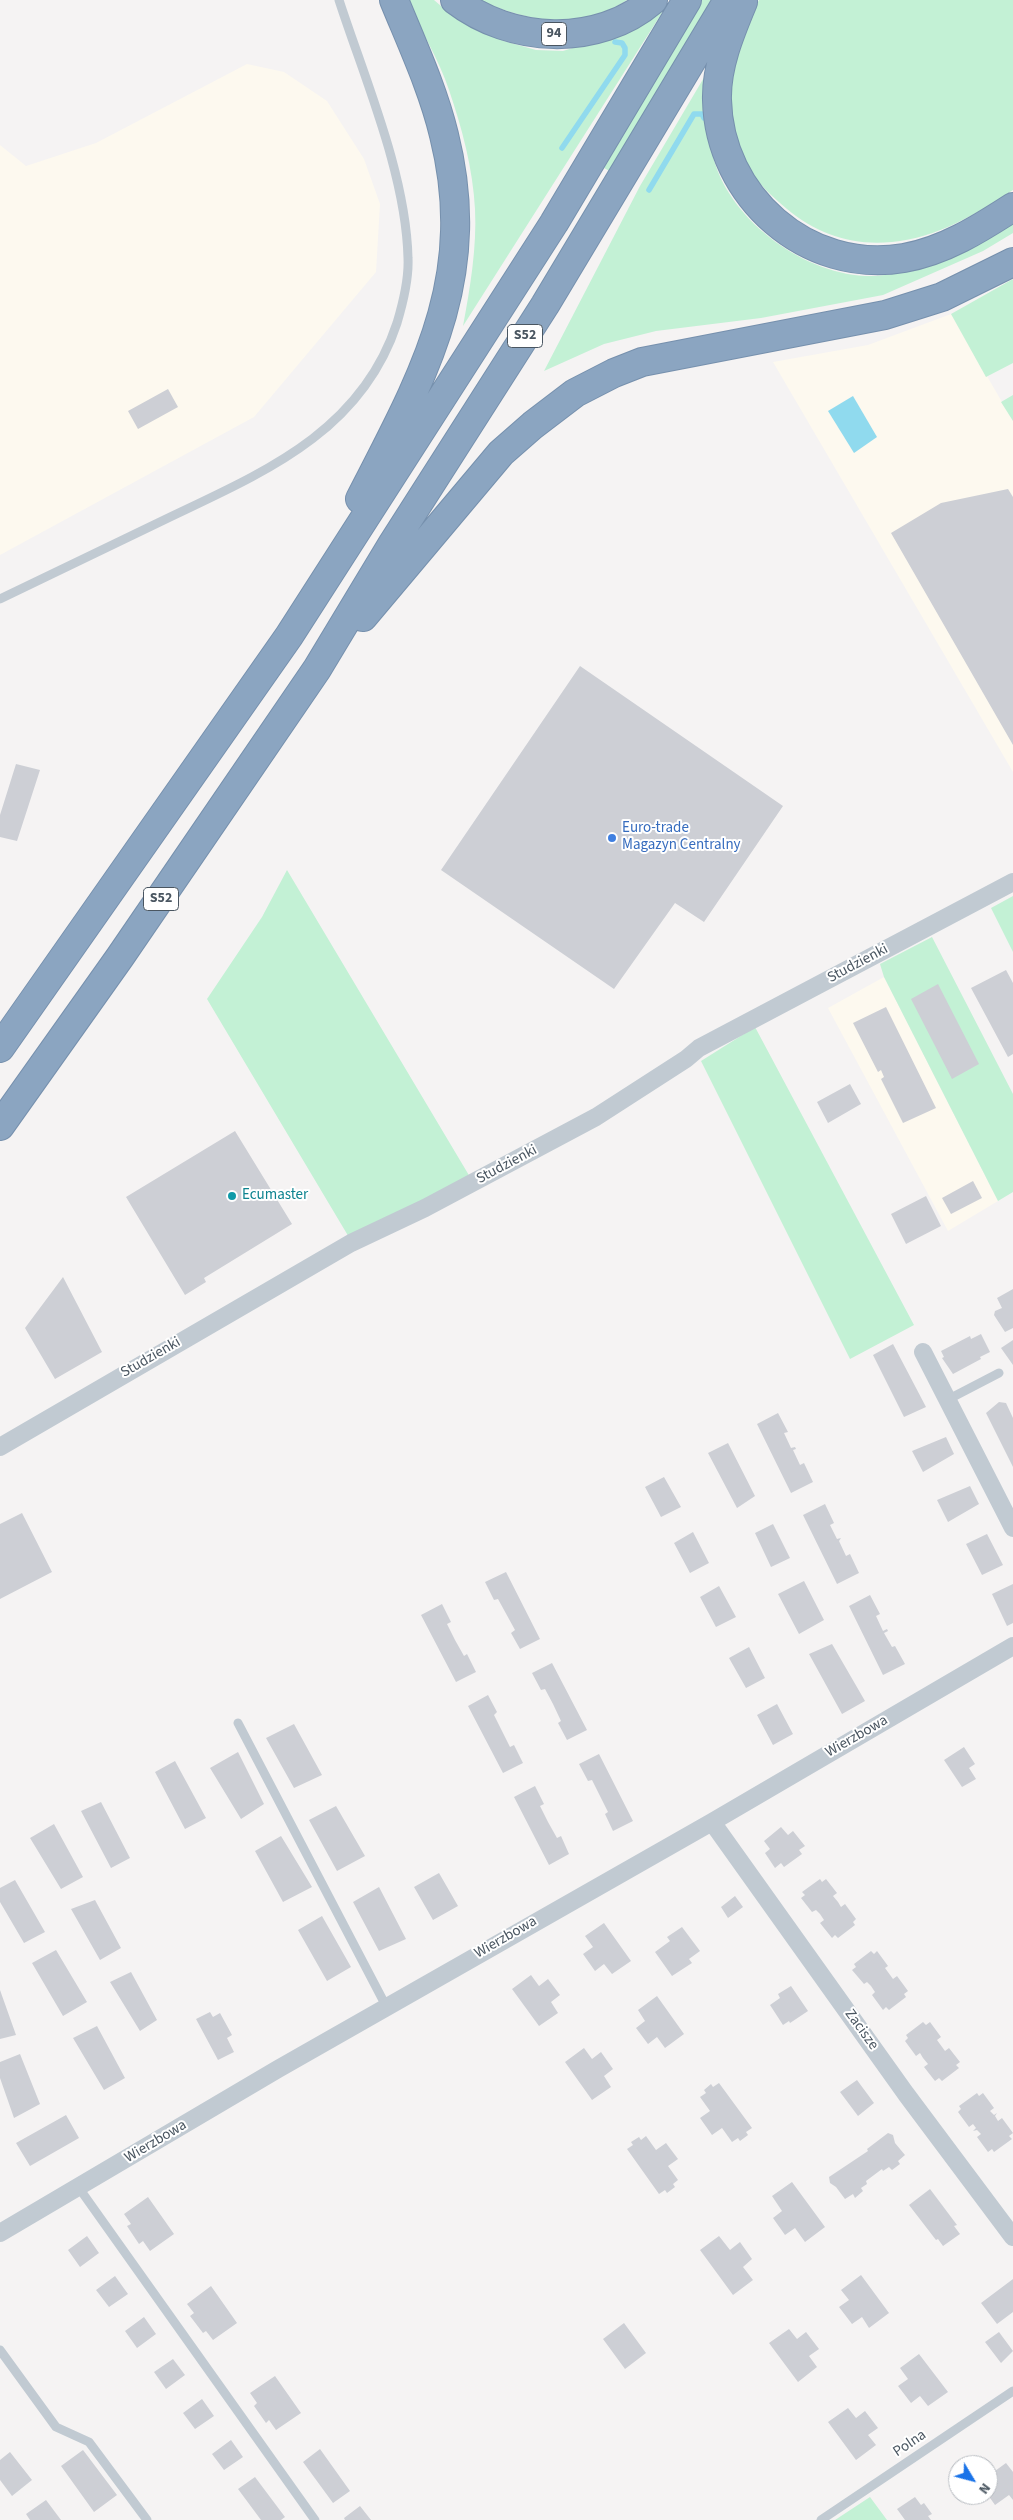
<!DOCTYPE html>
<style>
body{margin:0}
#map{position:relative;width:1013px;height:2520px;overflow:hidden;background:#f5f3f3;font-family:"Source Sans 3",sans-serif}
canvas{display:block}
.north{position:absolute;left:948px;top:2455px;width:50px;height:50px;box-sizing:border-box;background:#fff;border:1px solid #b7bbc0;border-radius:50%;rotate:127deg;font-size:14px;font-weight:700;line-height:20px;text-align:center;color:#4a5661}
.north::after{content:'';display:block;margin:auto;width:18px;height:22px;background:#1a73e8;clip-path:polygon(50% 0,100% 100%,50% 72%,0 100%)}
</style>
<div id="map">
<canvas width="1013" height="2520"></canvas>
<div class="north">N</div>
</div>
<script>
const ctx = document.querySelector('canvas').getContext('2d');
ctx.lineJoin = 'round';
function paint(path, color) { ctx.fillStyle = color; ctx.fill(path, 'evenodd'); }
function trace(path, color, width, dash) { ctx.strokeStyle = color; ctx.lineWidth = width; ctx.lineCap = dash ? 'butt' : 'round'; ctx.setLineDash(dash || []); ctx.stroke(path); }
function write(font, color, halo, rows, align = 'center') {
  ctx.font = font + ' "Source Sans 3",sans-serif'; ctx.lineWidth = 4; ctx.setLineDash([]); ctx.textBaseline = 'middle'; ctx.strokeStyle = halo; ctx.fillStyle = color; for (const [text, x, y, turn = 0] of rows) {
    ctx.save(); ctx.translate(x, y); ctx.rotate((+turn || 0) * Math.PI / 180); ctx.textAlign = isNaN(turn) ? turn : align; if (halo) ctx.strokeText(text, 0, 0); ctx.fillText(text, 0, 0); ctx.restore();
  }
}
const commercial = new Path2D(`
 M247 64 284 72 327 101 364 159 380 204 376 272 254 417 0 555V145L26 166 96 143Z
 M951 314 1013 421V772L773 362 868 345Z
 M884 977 998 1201 948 1231 828 1008Z`);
const green = new Path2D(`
 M409 0H434L455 18 504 41 536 50 563 51 601 39 664 6 665 8 463 326C470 289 477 247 475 209 473 169 462 128 449 90 439 59 420 31 409 0Z
 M478 0H627C579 33 527 21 478 0Z
 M702 0H715L613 173 604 168Z
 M759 0H1013V190C976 214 937 238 892 242 852 246 817 234 787 209 773 197 758 184 748 167 720 116 730 50 759 0Z
 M709 69C708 100 706 130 714 160 732 224 811 279 876 276 925 273 970 242 1013 222V233L983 251 883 295 761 318 656 331 604 344 544 371 640 186Z
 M1013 279V363L986 377 951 314Z
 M1013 395V421L1001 402Z
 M287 870 470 1177 350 1239 207 999 262 917Z
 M1013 896V952L991 908Z
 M932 937 1013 1094V1192L998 1201 884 977 880 964Z
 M755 1027 914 1325 850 1359 701 1061Z
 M870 2497 887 2520H835Z`);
const water = new Path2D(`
 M853 396 877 437 854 453 828 411Z`);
const stream = new Path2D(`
 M562 148 625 55V48L622 43 615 42
 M649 190 694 114H702L704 118`);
const building = new Path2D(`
 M168 389 178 407 138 429 128 411Z
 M1008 489 1013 497V745L891 533 941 503Z
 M580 666 783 806 704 922 675 903 614 989 441 870Z
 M16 764 40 770 17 841 0 837V815Z
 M1006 970 1013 983V1054L1008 1057 971 988Z
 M938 984 979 1064 952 1079 911 999Z
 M886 1007 936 1108 903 1123 881 1079 884 1077 881 1070 878 1072 853 1023Z
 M850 1084 861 1104 828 1123 817 1102Z
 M235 1131 292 1224 204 1278 206 1282 185 1295 126 1197Z
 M973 1181 982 1198 951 1214 942 1198Z
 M926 1196 941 1226 906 1244 891 1214Z
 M63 1277 102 1352 55 1379 25 1328Z
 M1013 1289V1328L1005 1332 994 1315 995 1311 1002 1308 997 1298Z
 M981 1334 990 1352 980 1357 981 1359 953 1374 942 1358 944 1357 941 1351 970 1336 971 1339Z
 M1013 1340V1365L1001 1348Z
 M893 1344 926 1407 904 1417 873 1355Z
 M999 1402 1006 1403 1013 1418V1467L986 1413Z
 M778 1413 788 1432 784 1433 791 1448 795 1447 796 1449 793 1450 800 1465 804 1463 813 1482 791 1493 757 1424Z
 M946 1437 954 1454 923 1472 912 1451Z
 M728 1443 755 1496 737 1508 708 1453Z
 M664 1477 681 1507 661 1517 645 1487Z
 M970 1486 979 1504 948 1522 937 1500Z
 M825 1504 834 1523 830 1525 837 1539 841 1538 839 1541 846 1556 850 1554 859 1573 837 1584 803 1515Z
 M22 1513 52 1572 0 1599V1524Z
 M773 1524 790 1558 771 1567 755 1533Z
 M693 1532 709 1563 690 1573 674 1543Z
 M987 1534 1003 1565 982 1575 966 1544Z
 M506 1572 540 1639 520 1649 511 1633 515 1630 498 1599 494 1600 485 1582Z
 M804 1581 824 1620 799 1634 778 1594Z
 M1013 1584V1623L1007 1626 992 1594Z
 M719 1586 736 1617 716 1627 700 1597Z
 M870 1595 880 1614 876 1616 883 1631 887 1629 888 1631 884 1633 892 1647 895 1646 905 1664 883 1675 849 1606Z
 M442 1604 451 1622 447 1624 455 1640 464 1656 467 1654 476 1672 456 1682 421 1615Z
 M832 1644 865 1701 842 1714 809 1654Z
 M749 1647 765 1678 746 1688 729 1658Z
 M552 1663 587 1730 567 1740 558 1723 561 1721 553 1704 545 1689 541 1690 532 1673Z
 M488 1695 497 1712 494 1715 510 1747 514 1745 523 1763 503 1773 468 1706Z
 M777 1704 793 1734 773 1745 757 1715Z
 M294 1724 322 1775 294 1788 266 1738Z
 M964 1747 975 1764 969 1768 976 1779 962 1787 944 1760Z
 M238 1752 264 1804 241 1819 210 1768Z
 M599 1754 633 1821 613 1831 605 1814 608 1812 592 1780 588 1781 579 1764Z
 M175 1761 206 1818 185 1829 155 1772Z
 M535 1786 544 1804 540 1806 548 1822 557 1838 561 1836 569 1854 549 1865 514 1797Z
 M101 1802 130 1858 111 1868 81 1811Z
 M336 1806 365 1856 337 1871 309 1820Z
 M54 1824 83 1877 61 1889 30 1838Z
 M781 1827 788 1835 793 1831 805 1846 799 1850 802 1854 784 1867 781 1863 775 1868 765 1853 770 1849 764 1841Z
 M281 1836 312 1887 283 1902 255 1851Z
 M439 1873 458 1906 433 1920 414 1887Z
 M820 1879 822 1882 826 1879 837 1893 833 1896 838 1902 841 1907 845 1904 856 1919 853 1922 855 1925 838 1938 835 1935 832 1938 820 1923 824 1920 820 1914 816 1910 812 1912 801 1898 805 1895 802 1892Z
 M15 1880 45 1932 24 1943 0 1902V1888Z
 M379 1887 406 1939 379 1951 353 1902Z
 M735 1896 743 1907 728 1918 721 1907Z
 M95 1900 121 1948 100 1960 71 1909Z
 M322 1916 351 1967 327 1981 298 1930Z
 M604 1923 631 1961 612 1974 604 1964 595 1971 583 1954 593 1947 585 1936Z
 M682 1927 700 1951 689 1959 692 1963 672 1976 655 1952 670 1941 667 1937Z
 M56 1950 87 2002 63 2016 32 1963Z
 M871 1951 874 1954 877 1951 888 1966 885 1968 893 1979 897 1976 908 1991 904 1994 906 1997 889 2010 886 2007 883 2010 872 1995 875 1992 871 1986 867 1982 864 1984 852 1970 856 1967 854 1964Z
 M131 1972 157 2020 140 2031 110 1982Z
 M531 1975 539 1986 548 1979 560 1995 551 2002 558 2013 539 2026 512 1989Z
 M791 1986 808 2011 790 2023 789 2021 783 2025 770 2005 780 1998 778 1994Z
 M0 1990 16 2035 0 2039Z
 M657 1996 684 2034 665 2048 657 2037 648 2044 636 2028 645 2021 638 2010Z
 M210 2012 213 2017 220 2013 232 2035 227 2038 234 2052 218 2060 196 2019Z
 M923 2022 926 2025 930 2022 941 2037 937 2040 945 2051 949 2048 960 2062 956 2065 959 2068 942 2081 939 2078 935 2081 924 2067 928 2064 923 2058 920 2053 916 2056 905 2041 908 2038 906 2035Z
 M97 2026 125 2078 104 2090 73 2038Z
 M584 2048 592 2059 601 2052 613 2069 604 2076 611 2087 592 2100 565 2062Z
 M20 2054 40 2104 14 2118 0 2078V2062Z
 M857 2080 874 2103 858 2116 840 2092Z
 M719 2083 752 2128 746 2132 748 2135 740 2141 738 2138 732 2142 722 2128 712 2135 700 2118 710 2111 700 2097 706 2093 704 2090 711 2084 713 2087Z
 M977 2093 979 2096 983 2093 994 2108 990 2111 994 2115 997 2113 995 2116 998 2121 1002 2118 1013 2133 1009 2136 1012 2139 994 2152 992 2149 988 2152 977 2137 981 2134 977 2130 973 2131 976 2128 973 2124 969 2127 958 2112 961 2109 959 2106Z
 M66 2115 79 2138 30 2166 16 2143Z
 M888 2133 893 2135 895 2143 905 2155 898 2161 900 2164 892 2170 889 2167 883 2171 882 2169 866 2181 867 2184 861 2188 863 2191 855 2198 853 2194 845 2199 836 2187 830 2183 829 2177 868 2151 867 2149Z
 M646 2136 656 2150 666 2143 678 2159 668 2166 678 2180 673 2184 675 2187 667 2193 665 2190 659 2194 627 2149 633 2145 631 2142 639 2137 641 2140Z
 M792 2182 825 2227 805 2242 795 2228 785 2235 773 2218 782 2211 772 2196Z
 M930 2189 957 2225 954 2226 960 2234 943 2246 938 2239 936 2240 909 2205Z
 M148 2197 174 2234 150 2251 143 2241 139 2244 127 2226 131 2224 124 2214Z
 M87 2236 99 2253 80 2267 68 2250Z
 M719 2236 730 2250 740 2242 752 2259 743 2267 753 2280 733 2295 700 2250Z
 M861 2275 889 2313 869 2328 862 2317 852 2324 839 2307 849 2300 841 2290Z
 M115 2276 128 2294 109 2307 96 2290Z
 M1013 2279V2312L997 2324 981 2303Z
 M211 2286 237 2323 213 2340 206 2331 203 2333 190 2316 194 2313 187 2304Z
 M144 2317 156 2334 137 2348 125 2331Z
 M624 2323 646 2353 625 2369 603 2339Z
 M789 2329 797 2339 806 2332 819 2349 809 2356 817 2367 798 2382 769 2343Z
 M999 2332 1013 2351 1001 2363 985 2342Z
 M919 2354 948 2392 928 2406 920 2396 911 2403 898 2386 908 2379 900 2368Z
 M173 2359 185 2375 166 2389 154 2372Z
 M275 2376 301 2413 276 2430 269 2420 266 2423 254 2406 257 2403 250 2393Z
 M202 2399 214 2416 195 2429 183 2413Z
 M848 2408 856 2418 865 2411 878 2428 868 2435 876 2445 856 2460 828 2422Z
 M231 2440 243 2457 224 2470 212 2454Z
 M320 2449 350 2491 333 2503 303 2462Z
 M83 2450 117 2495 94 2512 61 2466Z
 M10 2452 32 2480 12 2496 0 2480V2460Z
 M1006 2463 1013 2472V2500L1009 2495 995 2505 988 2495V2476Z
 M255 2477 285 2517 281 2520H261L238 2489Z
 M915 2497 921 2505 924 2503 932 2514 928 2516 931 2520H905L897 2509Z
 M46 2500 61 2520H30L26 2514Z
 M360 2506 371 2520H345L344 2518Z`);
const lane = new Path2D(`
 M0 599C55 572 111 546 166 519 262 473 361 433 397 323 403 303 409 279 408 258 406 174 365 80 339 0
 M947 1400 999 1373
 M238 1723 386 2006
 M79 2188 315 2520
 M0 2350 56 2427 89 2442 147 2520
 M821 2520 1013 2391`);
const street = new Path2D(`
 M923 1352 1013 1528
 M0 1447 351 1243 425 1208 596 1117 686 1059 699 1048 1013 882
 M712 1822 906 2094 1013 2237
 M0 2233 278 2069 712 1822 1013 1646`);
const highway = new Path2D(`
 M455 0C511 43 597 48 653 0
 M743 2C730 33 716 67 717 100 719 196 807 275 904 258 944 251 979 229 1013 207
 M360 499C423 376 480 279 444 135 433 89 412 44 394 0
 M363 617 501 453 533 425 575 393 614 373 642 362 885 315 942 297 1013 262
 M0 1048 289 636 554 223 687 0
 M0 1126 120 957 317 669 393 543 545 305 728 0`);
const markers = [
 [612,838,5,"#3f7fe0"],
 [232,1196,5,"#0f9aa8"]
];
const shields = [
 [554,34,25],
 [525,336,35],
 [161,899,35]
];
const shieldNames = [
 ["94",554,34],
 ["S52",525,336],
 ["S52",161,899]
];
const shopNames = [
 ["Euro-trade",622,829],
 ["Magazyn Centralny",622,846]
];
const streetNames = [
 ["Studzienki",858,964,-28],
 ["Studzienki",507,1165,-28],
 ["Studzienki",151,1358,-30],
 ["Wierzbowa",857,1737,-30],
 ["Wierzbowa",506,1938,-30],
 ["Zacisze",861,2030,54],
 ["Wierzbowa",156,2142,-31],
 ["Polna",910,2444,-34]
];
const cultureNames = [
 ["Ecumaster",242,1196]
];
paint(commercial, '#fdf9ef');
paint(green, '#c3f1d5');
paint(water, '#90daee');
trace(stream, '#90daee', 5.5);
paint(building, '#cdcfd5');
trace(highway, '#7690ad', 30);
trace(lane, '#c1cad2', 9);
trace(street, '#c1cad2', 18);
trace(highway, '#8ba5c1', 28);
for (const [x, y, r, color] of markers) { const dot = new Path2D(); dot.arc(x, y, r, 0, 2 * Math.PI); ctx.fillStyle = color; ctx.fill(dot); trace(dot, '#fff', 2); }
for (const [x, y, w] of shields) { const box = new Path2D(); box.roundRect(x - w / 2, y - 11.5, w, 23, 4); ctx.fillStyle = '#fff'; ctx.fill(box); trace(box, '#4a5661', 1); }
write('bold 14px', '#4a5661', null, shieldNames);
write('15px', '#366cbe', '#fff', shopNames, 'left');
write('15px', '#4a5661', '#fff', streetNames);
write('15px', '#0d838f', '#fff', cultureNames, 'left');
</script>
